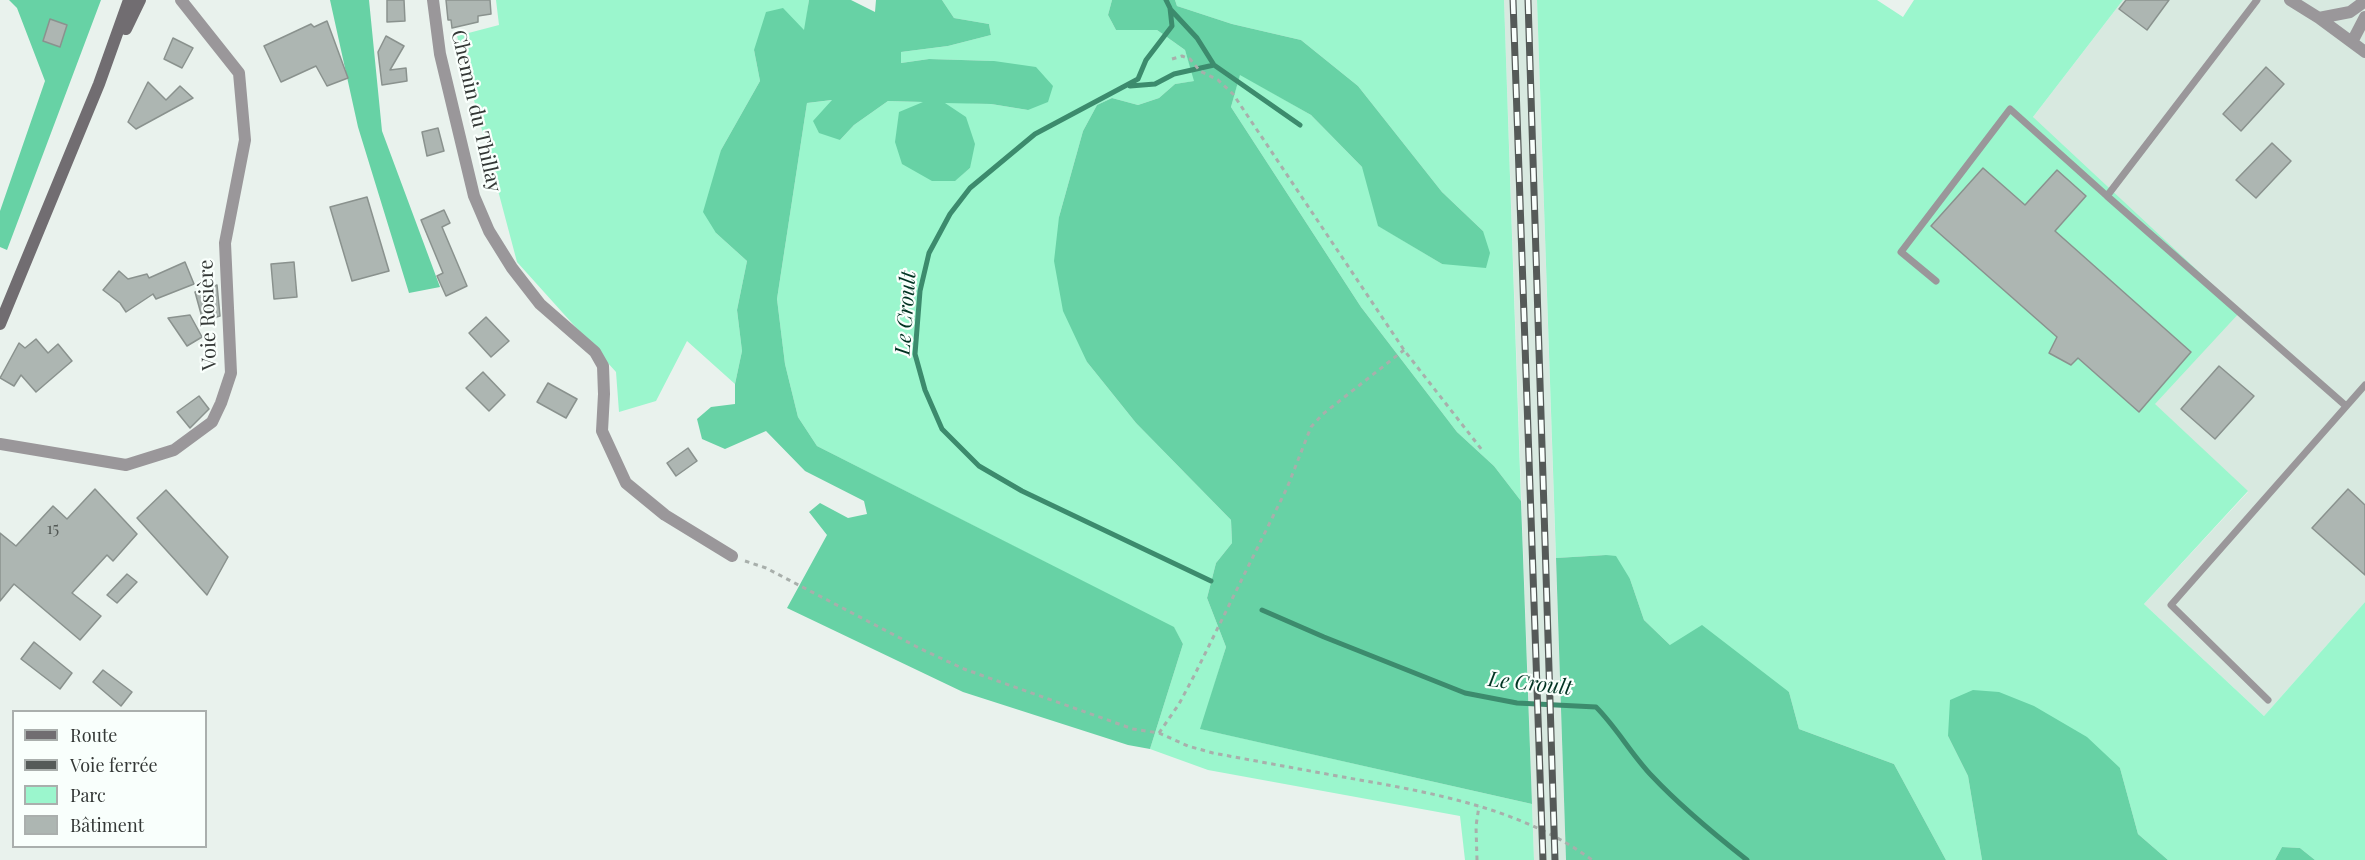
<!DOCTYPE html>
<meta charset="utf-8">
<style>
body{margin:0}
#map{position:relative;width:2365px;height:860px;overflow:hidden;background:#e9f2ed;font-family:"Playfair Display",serif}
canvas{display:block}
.legend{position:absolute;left:12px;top:710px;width:195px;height:138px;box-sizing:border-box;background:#f9fffc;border:2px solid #aaafad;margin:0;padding:8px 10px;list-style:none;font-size:18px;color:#343836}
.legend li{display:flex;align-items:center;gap:12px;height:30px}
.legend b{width:30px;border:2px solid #aaafad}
</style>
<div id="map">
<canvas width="2365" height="860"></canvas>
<ul class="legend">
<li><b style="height:8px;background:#716d71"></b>Route</li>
<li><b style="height:8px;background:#555a58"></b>Voie ferrée</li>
<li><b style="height:16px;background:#9bf6cd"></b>Parc</li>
<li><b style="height:16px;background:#adb6b2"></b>Bâtiment</li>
</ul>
</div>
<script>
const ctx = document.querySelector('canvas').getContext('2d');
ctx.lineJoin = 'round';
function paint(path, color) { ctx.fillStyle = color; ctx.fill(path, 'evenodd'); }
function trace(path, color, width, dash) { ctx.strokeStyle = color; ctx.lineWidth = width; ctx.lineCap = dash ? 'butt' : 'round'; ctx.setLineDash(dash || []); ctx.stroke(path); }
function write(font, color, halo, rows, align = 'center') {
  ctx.font = font + ' "Playfair Display",serif'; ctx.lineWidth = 4.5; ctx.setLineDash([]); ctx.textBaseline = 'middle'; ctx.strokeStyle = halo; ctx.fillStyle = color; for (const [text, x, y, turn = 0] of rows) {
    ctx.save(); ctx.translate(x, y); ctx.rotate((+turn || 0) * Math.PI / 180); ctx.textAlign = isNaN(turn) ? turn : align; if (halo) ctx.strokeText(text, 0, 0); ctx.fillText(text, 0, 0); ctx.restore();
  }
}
const built = new Path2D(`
 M1504 0H1537L1566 860H1534Z
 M2123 0H2365V602L2264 716 2144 604 2248 492 2154 404 2033 117Z`);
const green = new Path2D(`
 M496 0H809L805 30 754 50 760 81 721 150 716 233 747 261 737 310 742 351 735 384 687 341 656 401 619 412 616 372 517 262 457 36 499 25Z
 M942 0H1112L1108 15 1116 30H1157L1185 50 1195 81 1175 84 1159 98 1138 105 1112 98 1097 105 1083 131 1059 217 1087 362 1136 423 1231 520 1232 543 1216 563 1207 598 1226 647 1201 729 1532 804 1534 860H1465L1460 816 1208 770 1150 749 1183 644 1174 628 817 446 798 417 785 364 777 299 807 103 833 100 840 140 854 125 888 101 925 102 932 181H954L970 168 944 102 991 104 1028 110 994 61 929 59 901 63V52L948 46 991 35 989 24 954 18Z
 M1175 0H1504L1521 501 1494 466 1457 432 1361 307 1231 107 1240 74 1311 115 1363 168 1379 226 1442 264 1483 231 1442 192 1358 86 1301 40 1232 24 1177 6Z
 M1537 0H1877L1903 17 1914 0H2123L2033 117 2241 311 2155 404 2248 491 2144 604 2264 716 2365 602V860H2315L2300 848 2282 847 2275 860H2168L2138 834 2120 768 1948 736 1968 776 1982 860H1946L1894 764 1799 729 1789 692 1670 645 1644 620 1630 579 1606 555 1556 558Z`);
const forest = new Path2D(`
 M9 0H101L7 250 0 247V211L45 81 17 8Z
 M330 0H369L382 131 440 287 409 293 358 127Z
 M809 0H851L875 12 876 0H942L954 18 989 24 991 35 948 46 901 52V63L929 59 994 61 1036 67 1053 86 1048 102 1028 110 991 104 945 103 966 117 975 144 970 168 955 181H932L902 164 895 142 899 112 923 102 888 101 854 125 840 140 819 133 813 121 832 100 807 103 777 299 785 364 798 417 817 446 1174 627 1183 644 1150 749 1128 745 963 692 787 608 827 535 809 512 820 503 848 518 867 514 864 501 805 471 766 431 725 449 702 439 697 419 711 407 735 404V384L742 351 737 310 747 261 716 233 703 212 721 150 760 81 754 50 766 12 783 8 804 30Z
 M1112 0H1175L1177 6 1232 24 1301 40 1358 86 1442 192 1483 231 1490 253 1486 268 1442 264 1378 226 1362 167 1311 115 1240 75 1231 107 1361 307 1457 432 1494 466 1521 501 1532 804 1200 729 1226 647 1207 598 1216 563 1232 543 1231 520 1136 423 1087 362 1063 311 1054 261 1059 217 1083 131 1097 105 1112 98 1138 105 1159 98 1175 84 1194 81 1185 50 1157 30H1116L1108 15Z
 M1606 555 1616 556 1630 579 1644 620 1670 645 1702 625 1789 692 1799 729 1894 764 1946 860H1566L1556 558Z
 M1973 690 1999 692 2034 706 2087 737 2120 768 2138 834 2168 860H1982L1968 776 1948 736 1950 700Z
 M2282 847 2300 848 2315 860H2275Z`);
const stream = new Path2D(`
 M1166 0 1170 8 1172 26 1146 60 1138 79 1035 134 970 188 950 214 929 253 920 291 915 354 925 390 942 429 979 466 1022 491 1211 581
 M1171 10 1197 38 1214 65
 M1130 86 1155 84 1174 74 1214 65 1300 125
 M1262 610 1324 637 1465 693 1517 703 1596 707C1617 728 1631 754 1652 776 1681 807 1714 834 1747 860`);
const building = new Path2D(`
 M387 0H404L405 21 387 22Z
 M446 0H490L491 14 478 16V22L452 28 451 20H448Z
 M2126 0H2169L2147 30 2119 9Z
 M50 19 67 25 60 47 43 41Z
 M327 21 348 78 327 86 316 66 281 82 264 46 311 24 314 27Z
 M386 36 404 46 390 70 406 68 407 81 382 85 378 52Z
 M173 38 193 48 182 68 164 59Z
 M2266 67 2284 84 2241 131 2223 114Z
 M148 82 166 100 180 86 193 98 136 129 128 122Z
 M438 128 444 151 427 156 422 132Z
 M2272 143 2291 161 2256 198 2236 180Z
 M1983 168 2025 205 2057 170 2086 196 2055 231 2191 352 2139 412 2078 358 2071 365 2049 353 2057 337 1931 226Z
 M367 197 389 271 352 281 330 207Z
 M444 210 450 223 442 227 467 286 446 296 437 276 443 273 421 220Z
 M185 262 194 284 156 299 153 294 126 312 120 303 103 290 119 271 128 279 147 274 149 278Z
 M294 262 297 297 274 299 271 264Z
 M217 285 220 316 203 321 195 292Z
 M190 315 202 337 187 346 168 318Z
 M486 317 509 341 491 357 469 333Z
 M36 339 48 353 58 344 72 361 36 392 21 375 14 386 0 378 19 343 25 348Z
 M2219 366 2254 396 2215 439 2181 409Z
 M483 372 505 395 489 411 466 388Z
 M548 383 577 399 566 418 537 402Z
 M199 396 209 409 190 428 177 412Z
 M688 448 697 461 676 476 667 463Z
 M95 489 137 534 113 561 107 555 72 593 101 616 80 640 14 584 0 601V533L16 546 53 506 67 519Z
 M2348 489 2365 505V575L2312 528Z
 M166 490 228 557 207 595 137 518Z
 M127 574 137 582 117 603 107 595Z
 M34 642 72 673 60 689 21 659Z
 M103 670 132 692 121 706 93 682Z`);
const path = new Path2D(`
 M1172 59 1182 56 1190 59 1200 71 1218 80 1233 94 1404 350 1482 450
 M745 561 766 568 921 649 964 669 1133 729 1159 733 1188 746 1213 753C1256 761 1299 769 1343 777 1428 792 1520 807 1592 860
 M1159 733 1179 704 1195 674 1287 488 1311 427 1323 414 1404 350
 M1477 860 1476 826 1479 806`);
const lane = new Path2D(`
 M2257 0 2107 196 2346 406
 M1936 281 1901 252 2010 109 2107 196
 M2268 700 2171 605 2365 385`);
const street = new Path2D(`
 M433 0 440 54 474 196 489 231 512 268 540 304 595 352 603 366 604 394 602 431 626 483 665 515 732 556
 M2290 0 2319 18 2365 52
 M2319 18 2350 12 2365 1
 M2352 42 2365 17
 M0 444 126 465 174 450 212 422 221 403 231 373 225 243 245 140 239 73 181 0`);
const secondary = new Path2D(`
 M126 29 140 0
 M0 324 99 84 129 0`);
const rail = new Path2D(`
 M1513 0 1543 860
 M1528 0 1555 860`);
const numberNames = [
 ["15",53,529]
];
const streetNames = [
 ["Chemin du Thillay",476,111,77],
 ["Voie Rosière",208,315,-92]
];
const waterNames = [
 ["Le Croult",906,313,-86],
 ["Le Croult",1530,684,6]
];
paint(built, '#d8e9e0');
paint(green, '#9bf6cd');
paint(forest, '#67d2a5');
trace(stream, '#3c8b6d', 5);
paint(building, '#adb6b2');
trace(building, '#8a928e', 1.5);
trace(path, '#a8afab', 3, [4.5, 4.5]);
trace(lane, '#9a979a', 7);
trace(street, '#9a979a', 12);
trace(secondary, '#716d71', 12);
trace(rail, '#555a58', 7);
trace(rail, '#f9fffc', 4.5, [14]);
write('16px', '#525855', null, numberNames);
write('20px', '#343836', '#f9fffc', streetNames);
write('italic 21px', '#013322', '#f9fffc', waterNames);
</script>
